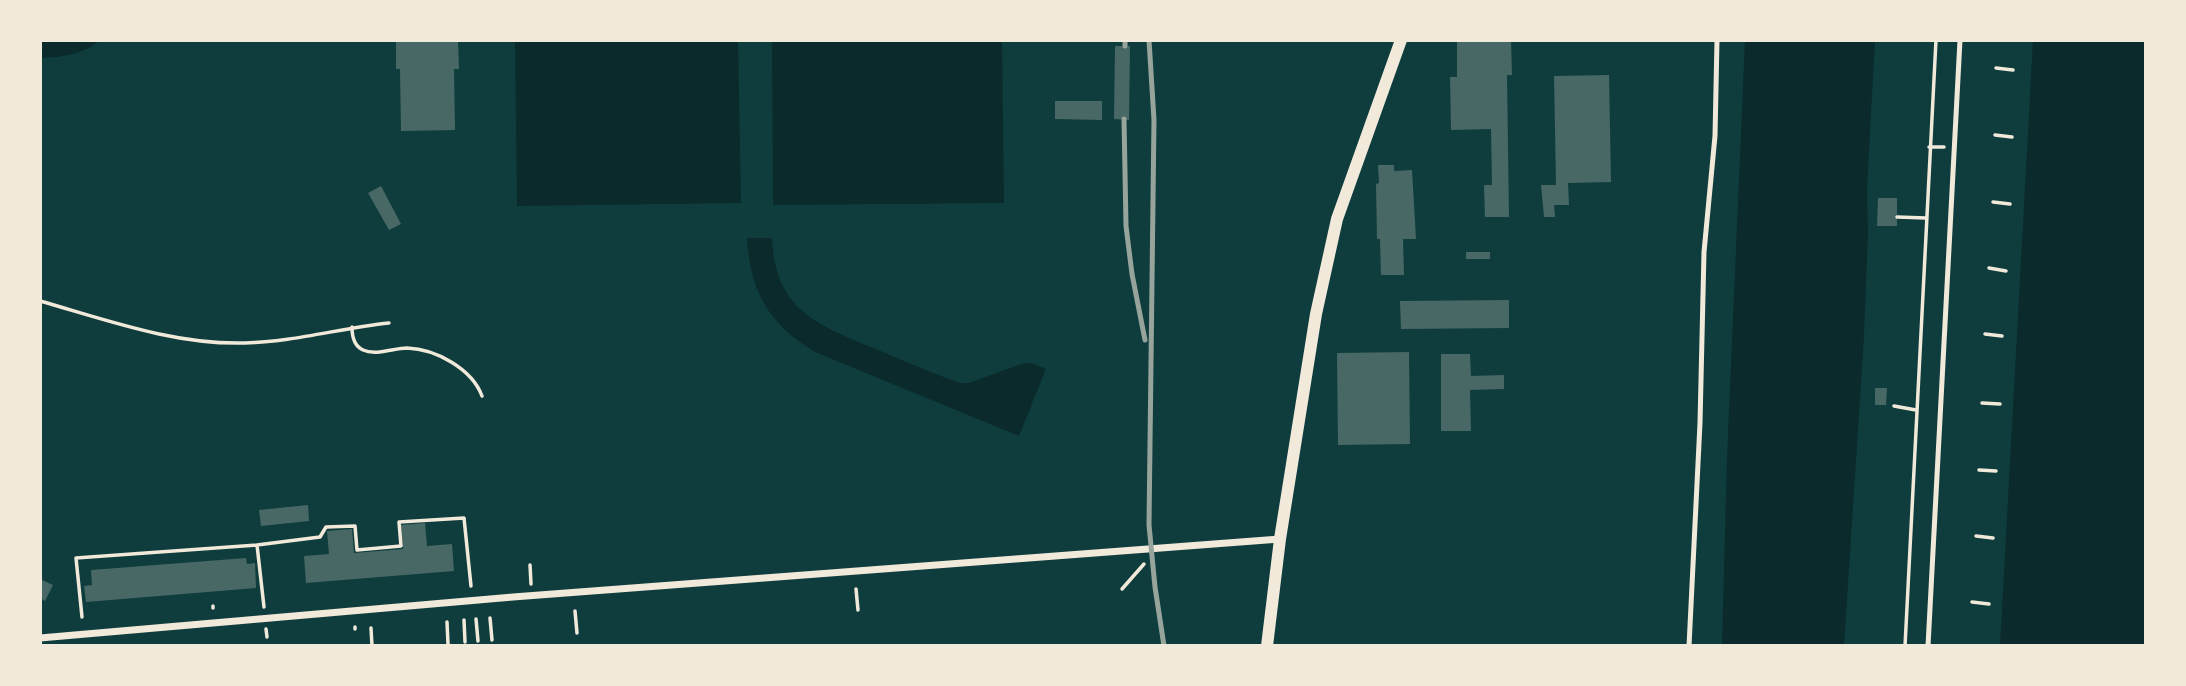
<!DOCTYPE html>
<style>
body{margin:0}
#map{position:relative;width:2186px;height:686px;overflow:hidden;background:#0f3d3e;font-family:"DejaVu Sans",sans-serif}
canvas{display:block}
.frame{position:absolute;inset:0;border:42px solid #f1e9da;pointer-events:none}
</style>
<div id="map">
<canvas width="2186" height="686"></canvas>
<div class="frame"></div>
</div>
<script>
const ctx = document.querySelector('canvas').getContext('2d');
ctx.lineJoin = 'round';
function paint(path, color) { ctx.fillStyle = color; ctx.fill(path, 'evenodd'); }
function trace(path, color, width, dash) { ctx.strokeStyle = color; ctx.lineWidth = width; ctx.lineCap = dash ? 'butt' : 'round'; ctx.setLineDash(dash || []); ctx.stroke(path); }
const water = new Path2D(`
 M40 40H100C83 55 62 57 40 58Z
 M515 40H738L741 203 517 206Z
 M772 40H1002L1004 203 773 205Z
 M1745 40H1875L1867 187 1868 233 1864 336 1844 646H1722L1727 457Z
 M2033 40H2146V646H2000Z
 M747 238H772C775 310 817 325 876 349 904 361 932 373 960 383H969L1024 363H1031L1046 369 1019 436 815 352C769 324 750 292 747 238Z`);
const building = new Path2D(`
 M396 40H458L459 69H454L455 130 401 131 400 69H396Z
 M1457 40H1511L1512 75H1507L1509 217H1485L1484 185H1492L1491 129 1451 130 1450 77H1457Z
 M1115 46H1130L1129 120 1114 119Z
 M1609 75 1611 182 1568 183 1569 205H1554L1555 217H1544L1541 185H1556L1554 76Z
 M1055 101H1102V120L1055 119Z
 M1378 165H1394V171L1412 170 1416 239H1403L1404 275H1381L1380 239H1377L1376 184 1379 183Z
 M381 186 401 224 389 230 368 193Z
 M1878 198H1897V226H1877Z
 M1466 252H1490V259H1466Z
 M1509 300V328L1401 329 1400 301Z
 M1409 352 1410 444 1338 445 1337 353Z
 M1441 354H1470L1471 376 1504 375V389L1470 390 1471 431H1441Z
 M1875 388H1887L1886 405H1875Z
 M308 505 309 521 261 526 259 510Z
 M425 523 427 546 452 544 454 571 306 583 304 556 329 554 327 531 352 529 354 553 403 549 401 525Z
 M246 558 247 564 255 563 256 588 86 602 84 586 92 585 91 570Z
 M40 579 53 585 45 601 40 598Z`);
const path = new Path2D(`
 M1996 68 2013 70
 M1995 135 2012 137
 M1929 147H1944
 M1993 202 2010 204
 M1897 217 1926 218
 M1989 268 2006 271
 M40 301C107 320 175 345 245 343 293 342 341 328 389 323
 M352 327C352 336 354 346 363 350 376 356 394 348 407 348 436 349 472 369 482 396
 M1985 334 2002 336
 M1982 403 2000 404
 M1894 406 1916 410
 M1979 470 1996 471
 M1976 536 1993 538
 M530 565 531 584
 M856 589 858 610
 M1122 589 1144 564
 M1972 602 1989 604
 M213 606V608
 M264 607 257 545 320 537 326 527 355 526 357 550 401 546 399 522 464 518 471 586
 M575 611 577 633
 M82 617 76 558 257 545
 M490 618 492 640
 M476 619 478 641
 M464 620 465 642
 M447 622 448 644
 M371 628 372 646
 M266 629 267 637
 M355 629V627
 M1905 646 1936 40`);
const service = new Path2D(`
 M1689 646 1700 423 1704 252 1715 136 1717 40
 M1928 646 1960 40`);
const minor = new Path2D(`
 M40 638 513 597 1280 539`);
const tertiary = new Path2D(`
 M1267 646 1280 539 1316 314 1337 219 1401 40`);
const rail = new Path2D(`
 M1149 40 1154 120 1149 525 1155 587 1164 646
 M1125 46V40
 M1124 119 1126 226 1132 274 1145 340`);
paint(water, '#0a2a2b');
paint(building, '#486865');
trace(path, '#f1e9da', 3.5);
trace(service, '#f1e9da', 5);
trace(minor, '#f1e9da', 7);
trace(tertiary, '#f1e9da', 12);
trace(rail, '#97a49c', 5);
</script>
